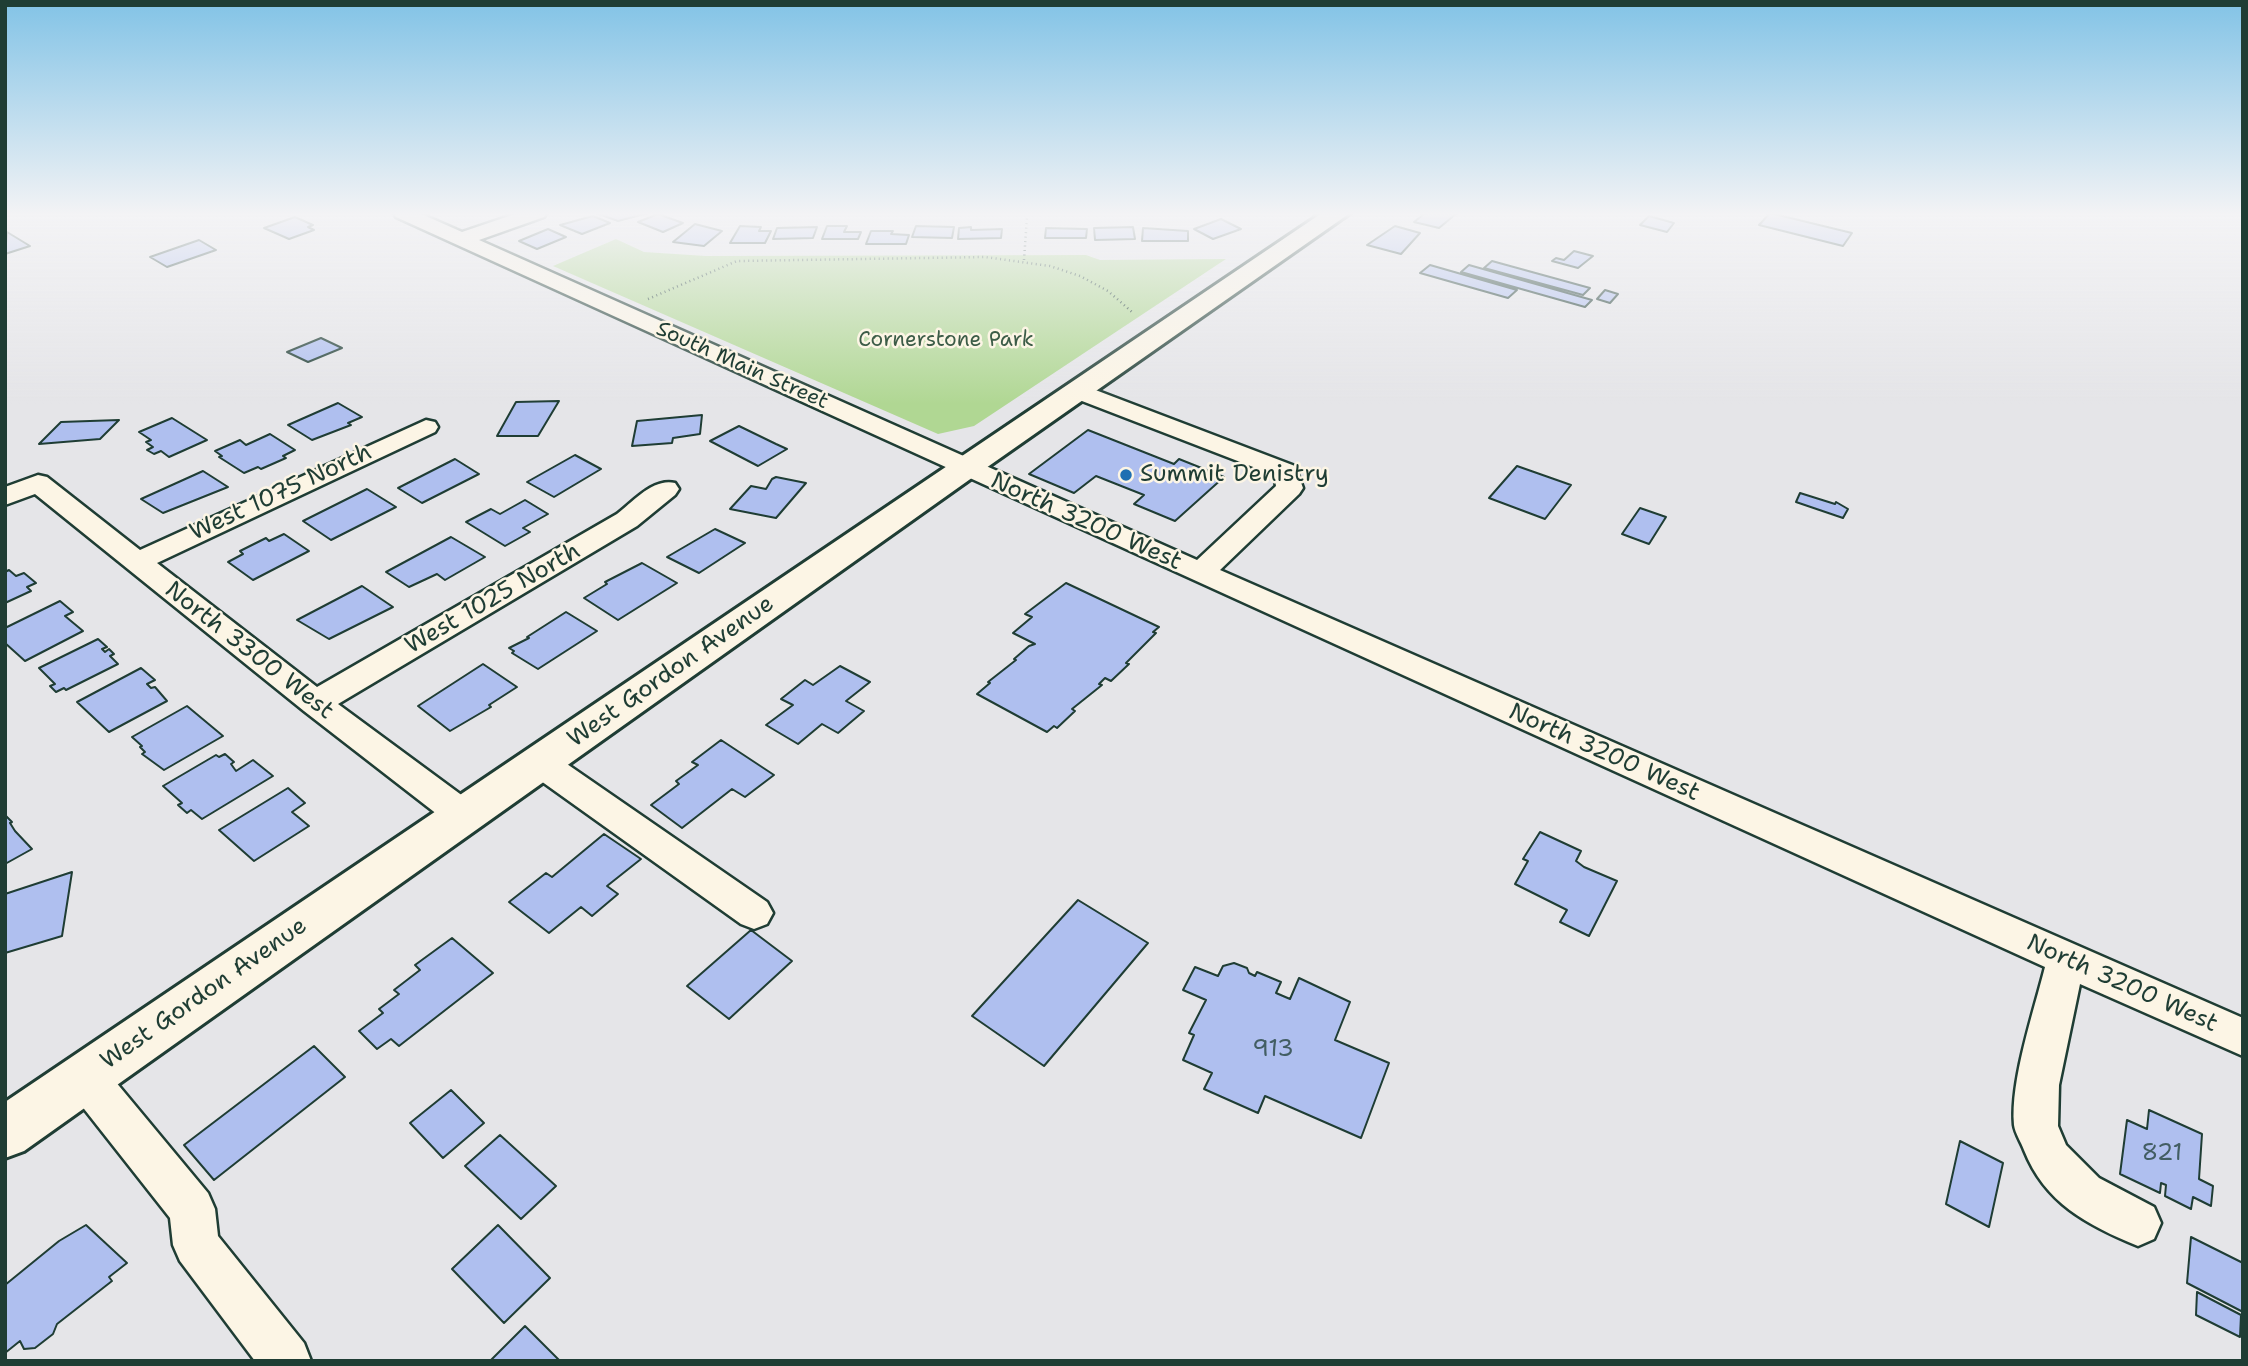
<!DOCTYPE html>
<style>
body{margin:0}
#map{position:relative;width:2248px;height:1366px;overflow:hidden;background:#e5e5e8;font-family:"Shantell Sans",sans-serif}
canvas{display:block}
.frame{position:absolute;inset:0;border:7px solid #1f3d34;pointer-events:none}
</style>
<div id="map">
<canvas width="2248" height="1366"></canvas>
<div class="frame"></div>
</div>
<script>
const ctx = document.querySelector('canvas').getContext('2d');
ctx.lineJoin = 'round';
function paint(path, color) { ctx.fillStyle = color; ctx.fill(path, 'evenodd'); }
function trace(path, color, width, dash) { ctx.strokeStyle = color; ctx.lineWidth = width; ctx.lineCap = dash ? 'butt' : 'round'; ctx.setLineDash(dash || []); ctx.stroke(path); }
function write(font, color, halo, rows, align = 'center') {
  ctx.font = font + ' "Shantell Sans",sans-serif'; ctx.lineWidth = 5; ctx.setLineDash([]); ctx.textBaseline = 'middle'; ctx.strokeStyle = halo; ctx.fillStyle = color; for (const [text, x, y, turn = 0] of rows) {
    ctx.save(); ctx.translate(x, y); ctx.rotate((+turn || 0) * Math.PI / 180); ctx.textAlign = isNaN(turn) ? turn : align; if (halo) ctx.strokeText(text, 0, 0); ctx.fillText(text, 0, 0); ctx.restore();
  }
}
const green = new Path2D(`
 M616 239 644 252 706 256 1086 255 1100 260 1226 259 974 426 938 434 553 266Z`);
const building = new Path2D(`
 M596 213H648L618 221Z
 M1420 213H1457L1439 228 1414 222 1424 214Z
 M1770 213 1852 233 1843 246 1759 225Z
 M658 214 683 223 663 232 638 222Z
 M593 216 610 223 582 234 560 225Z
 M1649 216 1674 223 1667 232 1640 225Z
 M295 217 313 225 308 227 314 230 289 239 264 228Z
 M1221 219 1241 229 1213 239 1194 229Z
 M695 224 722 231 704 246 673 242Z
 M740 226 761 227 759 231H771L765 243H730Z
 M827 226H847L844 232H861L858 239H822Z
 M916 226 954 227 952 238 912 237Z
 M1395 226 1420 233 1401 254 1367 245Z
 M817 227 813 238 773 239 777 228Z
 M971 227V230L1002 229 1001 238 958 239 959 228Z
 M1133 227 1135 239 1095 240 1094 228Z
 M1046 228 1087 229 1086 238H1045Z
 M1143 228 1188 231V241H1142Z
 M548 229 566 237 537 249 519 241Z
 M871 231H893L891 234 909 235 906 244H866Z
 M7 232 30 246 5 254Z
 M199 240 216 250 167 267 150 257Z
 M1574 251 1593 256 1578 268 1552 261 1556 258 1564 260Z
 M1492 261 1590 288 1583 295 1484 268Z
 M1430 265 1517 290 1508 298 1420 273Z
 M1469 265 1592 300 1585 307 1461 272Z
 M1605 290 1618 294 1610 303 1597 299Z
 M321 338 342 348 308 362 287 352Z
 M559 401 538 436H497L516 402Z
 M338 403 362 417 348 423 351 425 312 440 288 425Z
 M702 415 700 434 673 438 672 443 632 446 637 421Z
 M172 418 207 440 169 457 161 451 154 454 147 450 153 447 146 442 151 440 139 432Z
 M119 420 100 439 39 444 61 422Z
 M739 426 776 444 787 449 758 466 710 441Z
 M1088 430 1174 464 1179 459 1224 477 1175 521 1134 504 1144 495 1096 476 1074 493 1029 474Z
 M270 434 295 450 283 456 286 458 261 469 258 467 244 473 219 457 222 456 215 451 240 440 246 445Z
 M575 455 601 469 554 497 527 482Z
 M455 459 479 474 422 503 398 488Z
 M1517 466 1571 485 1545 519 1489 498Z
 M203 471 228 487 163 513 141 499Z
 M776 477 806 483 776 518 730 509 751 486 766 489 772 479Z
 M367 489 396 507 331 540 303 521Z
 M1800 493 1835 504 1836 502 1848 509 1843 518 1796 502Z
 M525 500 548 514 523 528 530 532 505 546 466 522 491 509 500 514Z
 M1640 508 1666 517 1649 544 1622 534Z
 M715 529 745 543 699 573 667 557Z
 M284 534 309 551 253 580 228 562 243 554 240 551 266 538 269 541Z
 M451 537 485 557 445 580 437 574 409 587 386 572Z
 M642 563 677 583 618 620 584 598 607 584 605 582Z
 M9 570 16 576 24 573 36 583 27 587 31 591 5 603V572Z
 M1066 583 1159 627 1153 632 1156 633 1126 663 1129 664 1111 681 1105 678 1099 684 1102 685 1072 709 1075 711 1057 728 1054 726 1047 732 977 694 990 683 988 682 1016 660 1014 659 1029 646 1035 644 1013 633 1032 617 1025 614Z
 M362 586 393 607 329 639 297 620Z
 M60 601 73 612 65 616 83 631 25 661 5 643V628Z
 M566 612 597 631 538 669 512 653 514 651 509 648 529 638 527 637Z
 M98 639 107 647 102 649 105 652 109 649 114 654 110 656 118 664 66 690 64 688 56 692 50 686 55 684 39 668Z
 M483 664 517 687 489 705 491 707 450 731 418 706Z
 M840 666 870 682 846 701 864 711 838 733 822 724 798 744 766 725 793 705 781 699 805 680 813 685Z
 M141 668 155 680 147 684 151 688 155 687 167 701 109 732 77 702Z
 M187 706 223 736 164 770 142 754 145 752 140 747 142 746 132 737Z
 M721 740 774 775 745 797 732 789 682 828 651 805 679 784 676 781 698 765 692 762Z
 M225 754 234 762 231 764 236 771 253 760 273 776 202 819 191 810 187 813 178 805 182 803 163 786 216 755 219 757Z
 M288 788 305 803 292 812 309 826 254 861 219 830Z
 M5 815 12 822 10 823 15 831 32 849 5 864Z
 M1540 832 1581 851 1576 861 1584 867 1617 881 1589 936 1560 922 1567 910 1515 884 1528 861 1523 859Z
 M604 834 641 859 607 886 618 894 592 916 581 907 549 933 509 902 546 873 552 877Z
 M72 872 62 936 5 953V894Z
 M1078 900 1148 943 1044 1066 972 1016Z
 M751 930 792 961 729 1019 687 986Z
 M452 938 493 973 399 1046 391 1039 377 1049 359 1031 383 1013 379 1009 399 994 394 990 420 970 415 965Z
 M1234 963 1247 968 1249 973 1255 976 1257 972 1281 982 1276 993 1290 999 1299 978 1350 1002 1335 1040 1389 1063 1361 1138 1265 1096 1258 1113 1204 1089 1212 1073 1183 1060 1194 1035 1189 1033 1206 1000 1183 990 1195 967 1218 976 1223 966Z
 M314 1046 345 1077 214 1180 184 1145Z
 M451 1090 484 1123 443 1158 410 1123Z
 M2149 1110 2202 1134 2199 1179 2213 1186 2211 1206 2193 1197 2191 1209 2165 1196 2166 1185 2161 1183 2160 1193 2120 1174 2127 1120 2147 1129Z
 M500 1135 556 1186 521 1219 465 1166Z
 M1960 1141 2003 1163 1989 1227 1946 1204Z
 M86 1225 127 1263 109 1277 112 1281 57 1324 53 1334 35 1348 24 1349 20 1341 5 1353V1285L59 1241Z
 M498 1225 550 1278 504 1323 452 1269Z
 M2191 1237 2243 1263V1312L2187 1283Z
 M2197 1292 2241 1315 2240 1337 2196 1315Z
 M525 1326 560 1361H490Z`);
const path = new Path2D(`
 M1024 260 1027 217
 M648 299 737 261 985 257 1050 266 1080 276 1108 291 1132 312`);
const minor = new Path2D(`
 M394 213H419L462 232 518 213H546L544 217 479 240 1197 560 1276 486 1274 475 1069 396 1065 391 1069 386H1085L1295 466 1303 488 1299 494 1220 570 2243 1018V1056L2080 984 2059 1085 2058 1126 2066 1145 2099 1178 2154 1207 2161 1223 2154 1239 2138 1246C2087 1225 2045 1203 2024 1150 2021 1142 2015 1133 2014 1125 2010 1081 2034 1011 2045 967L396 217Z
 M426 420 435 422 438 427 435 432 157 563 317 687 617 514C634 501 653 478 675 483L679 489 675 495 637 526 338 704 475 805 481 815 475 825 463 829 451 825 304 711 35 494 5 505V487L38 475 47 477 140 550Z
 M539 750 551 753 767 902 773 913 767 924 754 929 741 924 527 771 522 762 527 753Z
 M85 1058 100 1063 208 1193 215 1209 218 1236 304 1343 311 1361H255L180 1261 173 1245 170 1218 70 1091 64 1077 70 1063Z`);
const major = new Path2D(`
 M1322 213H1350L976 475 24 1151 5 1158V1102Z`);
const markers = [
 [1126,475,7,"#1f6fb2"]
];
const farParknames = [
 ["Cornerstone Park",946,341]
];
const farStreetnames = [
 ["South Main Street",742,366,24]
];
const poiNames = [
 ["Summit Denistry",1140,475]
];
const streetNames = [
 ["West 1075 North",281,493,-25],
 ["North 3200 West",1086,522,24],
 ["West 1025 North",493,599,-30],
 ["North 3300 West",249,651,38],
 ["West Gordon Avenue",671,672,-35],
 ["North 3200 West",1604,753,24],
 ["North 3200 West",2122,984,24],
 ["West Gordon Avenue",204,994,-35]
];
const nearNumbernames = [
 ["913",1273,1050],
 ["821",2162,1154]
];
paint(green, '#b0d793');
paint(building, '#afbfef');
trace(building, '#1f3d34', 2);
trace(minor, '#1f3d34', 5);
trace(major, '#1f3d34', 6);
trace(path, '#1f3d34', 2.5, [1, 3.5]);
paint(minor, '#fcf5e5');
paint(major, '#fcf5e5');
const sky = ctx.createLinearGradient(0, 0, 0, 404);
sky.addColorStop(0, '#82c3e6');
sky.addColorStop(0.53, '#f3f3f5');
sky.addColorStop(1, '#f3f3f500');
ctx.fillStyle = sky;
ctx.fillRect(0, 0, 2248, 404);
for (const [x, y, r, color] of markers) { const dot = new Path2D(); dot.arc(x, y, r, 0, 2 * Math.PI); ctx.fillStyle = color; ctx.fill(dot); trace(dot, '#fcf5e5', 2.5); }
write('21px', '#3c5c47', '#fcf5e5', farParknames);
write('21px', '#1f3d34', '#fcf5e5', farStreetnames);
write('24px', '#1f3d34', '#fcf5e5', poiNames, 'left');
write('24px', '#1f3d34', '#fcf5e5', streetNames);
write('24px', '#435e63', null, nearNumbernames);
</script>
